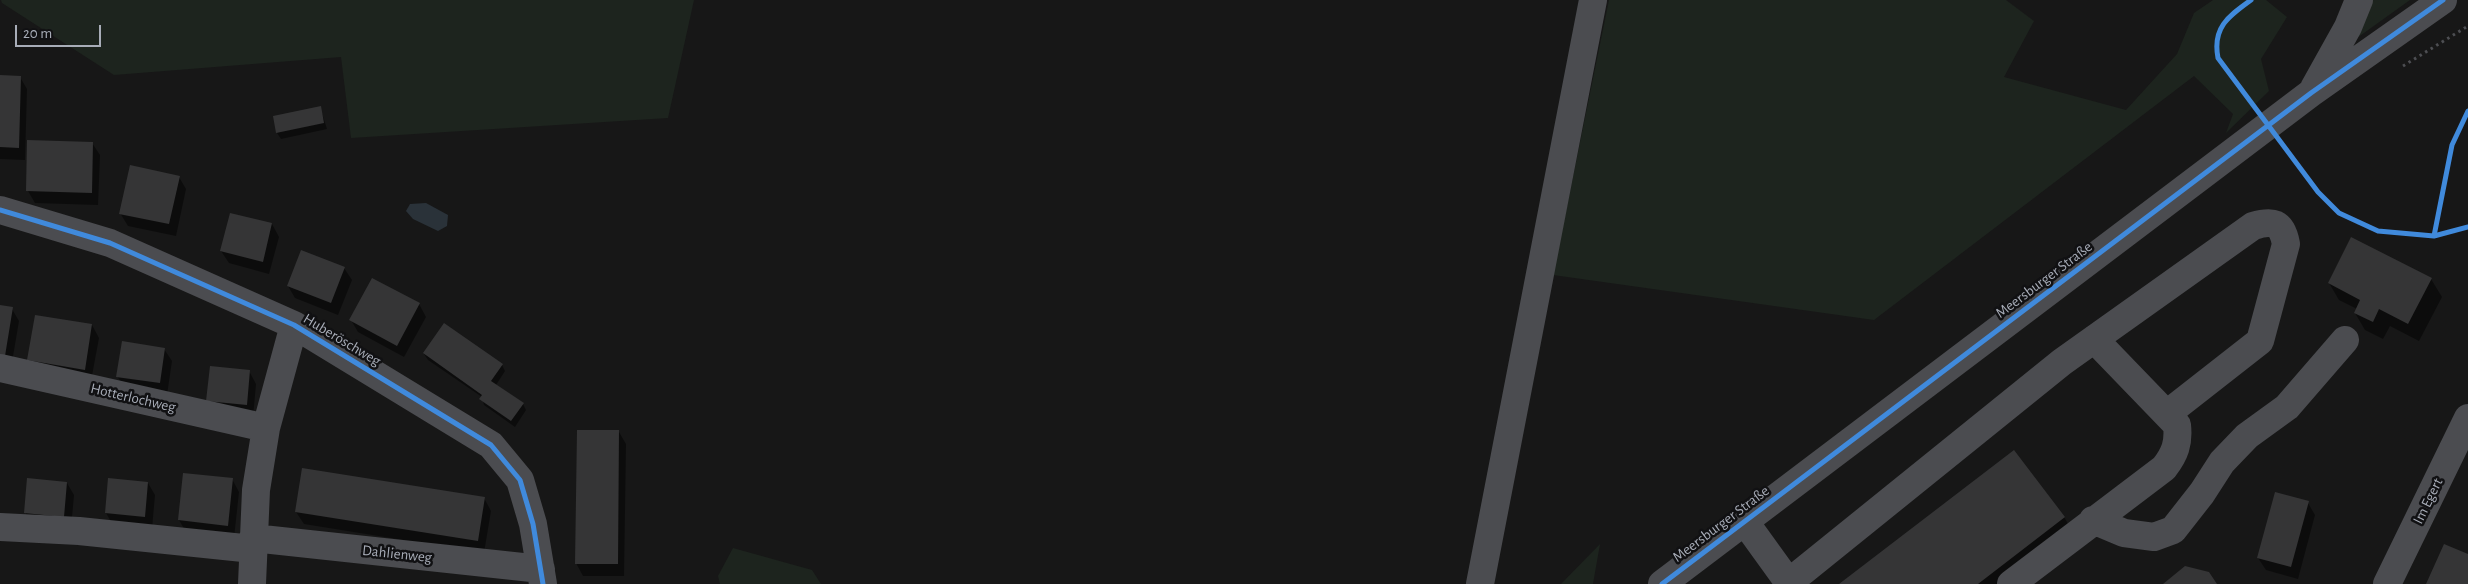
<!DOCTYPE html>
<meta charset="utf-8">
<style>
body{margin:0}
#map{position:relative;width:2468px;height:584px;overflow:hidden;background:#171717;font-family:"Alegreya Sans",sans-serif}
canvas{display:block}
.scale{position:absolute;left:15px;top:25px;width:86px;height:22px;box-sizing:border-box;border:2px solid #a8adb8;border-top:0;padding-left:6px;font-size:15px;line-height:18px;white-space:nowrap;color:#a8adb8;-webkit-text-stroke:4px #111113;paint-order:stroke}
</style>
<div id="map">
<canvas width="2468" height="584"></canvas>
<div class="scale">20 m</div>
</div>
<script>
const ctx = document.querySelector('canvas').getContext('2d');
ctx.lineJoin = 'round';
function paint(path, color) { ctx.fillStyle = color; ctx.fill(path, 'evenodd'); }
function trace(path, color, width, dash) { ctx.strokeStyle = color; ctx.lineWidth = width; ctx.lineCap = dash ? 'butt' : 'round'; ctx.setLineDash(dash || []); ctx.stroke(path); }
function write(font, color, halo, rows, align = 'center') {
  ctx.font = font + ' "Alegreya Sans",sans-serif'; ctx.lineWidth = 5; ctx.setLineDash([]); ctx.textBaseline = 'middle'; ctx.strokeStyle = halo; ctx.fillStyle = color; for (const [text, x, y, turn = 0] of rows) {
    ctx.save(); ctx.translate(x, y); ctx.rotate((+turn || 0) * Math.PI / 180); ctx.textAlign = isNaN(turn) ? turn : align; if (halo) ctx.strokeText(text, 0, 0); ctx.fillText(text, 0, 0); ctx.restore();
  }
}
const green = new Path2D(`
 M1 0H694L668 118 351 138 341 57 114 75 2 3Z
 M1609 0H2006L2034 21 2004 77 2126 110 2177 54 2194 13 2213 0H2266L2287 17 2261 59 2269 91 2226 133 2233 114 2194 76 1874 320 1553 275Z
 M2372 0H2410L2357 38Z
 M1600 544 1593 584H1561Z
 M733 548 812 570 821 584H720L718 576Z`);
const water = new Path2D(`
 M426 203 448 215 447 226 438 231 413 219 406 211 410 204Z`);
const shadow = new Path2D(`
 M0 76 20 77 27 89 25 160 0 159Z
 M320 107 327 129 281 139 277 133Z
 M92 143 100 155 98 205 35 203 28 191Z
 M179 177 186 189 176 236 128 226 120 213Z
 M272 224 279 237 269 274 229 263 221 251Z
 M2352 239 2431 279 2442 297 2419 341 2390 326 2383 339 2365 330 2355 313 2357 309 2339 300 2329 283Z
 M344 268 352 280 338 315 295 298 288 286Z
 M419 304 426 317 404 357 358 332 351 320Z
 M0 307 12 309 19 321 11 368 0 366Z
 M92 325 99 338 91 381 36 372 29 360Z
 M164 349 172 361 167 395 125 389 117 376Z
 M424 354 502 365 505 371 496 385 523 404 526 410 515 427 484 405 482 397 428 360Z
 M249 371 256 384 253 417 208 401Z
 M619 432 626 444 624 576H583L576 563Z
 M232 479 239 492 234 538 186 532 179 520Z
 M67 483 74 495 71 528 32 525 25 512Z
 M148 483 155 495 152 529 113 525 106 513Z
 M484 498 491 511 484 553 304 524 296 512Z
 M2308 503 2315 515 2298 579 2266 570 2258 558Z
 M2064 517 2077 539 2018 584H1841Z`);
const building = new Path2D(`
 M0 75 21 76 19 148 0 147Z
 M321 106 324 123 276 133 273 116Z
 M27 140 93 142 92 193 26 191Z
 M130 165 180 176 169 224 119 214Z
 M230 213 272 223 263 262 220 251Z
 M2351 237 2432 278 2408 324 2379 309 2373 322 2354 313 2360 300 2328 283Z
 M301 250 345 267 331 303 287 286Z
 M372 278 420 303 397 346 349 320Z
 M0 305 13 307 5 356H0Z
 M35 315 92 324 85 370 27 360Z
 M444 323 503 364 491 381 524 403 511 421 479 399 482 395 423 353Z
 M122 341 165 348 160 383 116 377Z
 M210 366 250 370 247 405 206 401Z
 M577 430H619L618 564H575Z
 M2014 450 2065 517 1978 584H1839Z
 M302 468 485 497 478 541 295 512Z
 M183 473 233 478 228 526 178 520Z
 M27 478 67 482 64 517 24 513Z
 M108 478 148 482 145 517 105 513Z
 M2275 492 2309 501 2291 567 2257 558Z
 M2444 544 2468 554V584H2426Z
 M2185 566 2209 572 2217 584H2163Z`);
const path = new Path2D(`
 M2403 66 2468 26`);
const minor = new Path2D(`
 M2314 88 2348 27 2359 0
 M0 210 110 243 294 325 491 445 520 480 533 524 543 584
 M0 368 266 428
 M2093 520 2124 533 2154 537 2173 530 2202 493 2222 462 2247 436 2287 407 2345 340
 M1745 522 1789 583
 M0 527 79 531 253 549
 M253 538 541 569
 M252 584 256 490 266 428 294 325
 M1480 584 1593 0
 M1662 584 2311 93 2443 0
 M1787 584 2062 362 2253 226C2273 220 2282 222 2286 244L2260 341 2168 413
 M2011 584 2164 468C2175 454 2179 443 2177 425L2094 339
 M2387 584 2468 418`);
const cycleway = new Path2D(`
 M2251 0C2229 16 2212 27 2218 58L2318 192 2339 213 2378 231 2434 236 2468 227
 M0 210 110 243 294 325 491 445 520 480 533 524 543 584
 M2434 236 2452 145 2468 111
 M1662 584 2311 93 2443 0`);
const streetNames = [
 ["Meersburger Straße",2044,280,-37],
 ["Huberöschweg",342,340,31],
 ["Hotterlochweg",133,398,13],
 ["Im Egert",2428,501,-64],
 ["Meersburger Straße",1721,524,-37],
 ["Dahlienweg",397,554,6]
];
paint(green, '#1d241e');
paint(water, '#2a3239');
paint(shadow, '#0007');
paint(building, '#353536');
trace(path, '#4d4e52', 3, [2.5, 4]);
trace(minor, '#4b4c50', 28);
trace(cycleway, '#408adc', 5);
write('15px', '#a8adb8', '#111113', streetNames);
</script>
